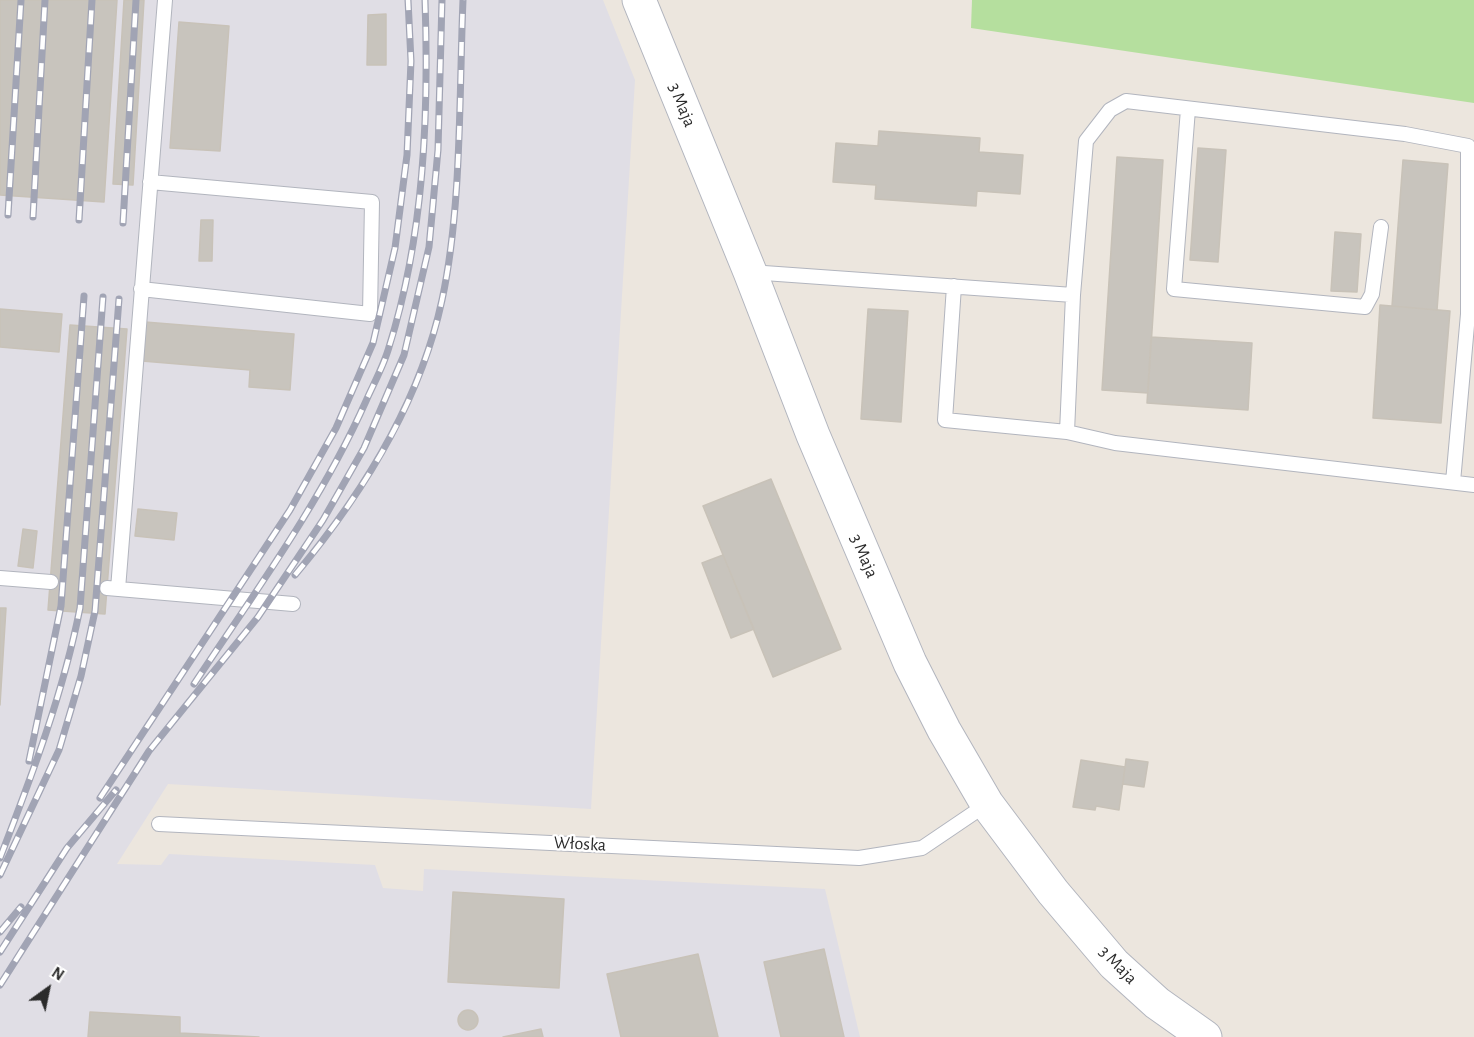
<!DOCTYPE html>
<meta charset="utf-8">
<style>
body{margin:0}
#map{position:relative;width:1474px;height:1037px;overflow:hidden;background:#ece6de;font-family:"Alegreya Sans",sans-serif}
canvas{display:block}
.north{position:absolute;left:18px;top:959px;width:60px;height:60px;-webkit-text-stroke:4px #fff;paint-order:stroke;rotate:33deg;font-size:16px;font-weight:700;line-height:24px;text-align:center;color:#2b2b2b}
.north::after{content:'';display:block;margin:auto;width:21px;height:27px;background:#2b2b2b;clip-path:polygon(50% 0,100% 100%,50% 72%,0 100%)}
</style>
<div id="map">
<canvas width="1474" height="1037"></canvas>
<div class="north">N</div>
</div>
<script>
const ctx = document.querySelector('canvas').getContext('2d');
ctx.lineJoin = 'round';
function paint(path, color) { ctx.fillStyle = color; ctx.fill(path, 'evenodd'); }
function trace(path, color, width, dash) { ctx.strokeStyle = color; ctx.lineWidth = width; ctx.lineCap = dash ? 'butt' : 'round'; ctx.setLineDash(dash || []); ctx.stroke(path); }
function write(font, color, halo, rows, align = 'center') {
  ctx.font = font + ' "Alegreya Sans",sans-serif'; ctx.lineWidth = 4.5; ctx.setLineDash([]); ctx.textBaseline = 'middle'; ctx.strokeStyle = halo; ctx.fillStyle = color; for (const [text, x, y, turn = 0] of rows) {
    ctx.save(); ctx.translate(x, y); ctx.rotate((+turn || 0) * Math.PI / 180); ctx.textAlign = isNaN(turn) ? turn : align; if (halo) ctx.strokeText(text, 0, 0); ctx.fillText(text, 0, 0); ctx.restore();
  }
}
const industrial = new Path2D(`
 M0 0H603L635 80 591 809 168 784 117 864 161 865 169 854 375 865 383 888 423 891 424 869 825 889 860 1037H0Z`);
const green = new Path2D(`
 M972 0H1474V103L971 28Z`);
const building = new Path2D(`
 M0 0H117L104 202 0 195Z
 M124 0H144L133 185 113 184Z
 M386 14V65H367L368 15Z
 M179 22 229 26 220 151 170 148Z
 M879 131 980 138 979 152 1023 155 1020 194 977 191 976 206 875 199 876 185 833 182 836 143 878 146Z
 M1198 148 1226 150 1218 262 1190 260Z
 M1117 157 1163 160 1148 393 1102 390Z
 M1403 160 1448 164 1437 310 1392 306Z
 M201 220H213L212 261H199Z
 M1335 232 1361 234 1357 292 1331 291Z
 M1380 305 1450 311 1441 423 1373 418Z
 M0 309 62 314 59 352 0 347Z
 M868 309 908 311 901 422 861 419Z
 M145 322 294 334 290 390 249 387 250 370 142 361Z
 M70 325 127 329 105 614 48 610Z
 M1151 337 1252 343 1248 410 1147 403Z
 M771 479 841 649 773 677 703 506Z
 M138 509 177 513 174 540 135 536Z
 M23 529 37 531 33 568 18 566Z
 M723 555 754 629 731 638 702 563Z
 M0 608H6L0 705Z
 M1126 759 1148 762 1144 787 1123 784Z
 M1081 760 1125 767 1119 810 1096 806 1095 810 1073 807Z
 M453 892 564 899 559 988 448 982Z
 M824 949 844 1037H781L764 962Z
 M698 954 718 1037H621L607 974Z
 M458 1020a10 10 0 1 1 20 0a10 10 0 1 1-20 0Z
 M90 1012 180 1017V1033L259 1037H88Z
 M541 1029 543 1037H503Z`);
const service = new Path2D(`
 M1188 109 1174 289 1365 307 1372 294 1381 227
 M750 272 1073 295 1086 141 1110 110 1126 101 1405 134 1468 146V314L1453 482
 M954 286 945 420 1067 432 1073 295
 M141 289 370 314 372 202 150 182
 M1067 432 1115 443 1474 485
 M0 578 51 582
 M107 588 293 604
 M118 589 165 0
 M159 824 859 858 922 848 987 804`);
const tertiary = new Path2D(`
 M639 0 750 272 813 435 910 663 944 730 987 804 1053 892 1114 964 1157 1003 1205 1037`);
const rail = new Path2D(`
 M8 215 21 0
 M33 217 45 0
 M79 220 92 0
 M123 223 136 0
 M295 575C362 495 420 403 442 300 462 207 459 95 463 0
 M194 684C255 592 321 502 366 401 374 383 384 365 389 347 424 236 429 115 425 0
 M29 761 61 606 84 296
 M100 798 290 510 336 428 373 343 395 248 407 155 411 61 408 0
 M0 858C32 775 63 694 80 608L103 297
 M0 875 59 750 81 676 95 611 119 299
 M0 932 21 907
 M0 952 67 848 116 790
 M0 985 149 751 258 617 323 520 364 448 404 355 429 247 438 150 442 0`);
const streetNames = [
 ["3 Maja",682,105,68],
 ["3 Maja",864,556,67],
 ["Włoska",580,844,3],
 ["3 Maja",1118,965,46]
];
paint(industrial, '#e0dee5');
paint(green, '#b5df9e');
paint(building, '#c8c4bd');
trace(building, '#c8c2b8', 1.5);
trace(service, '#b2b5be', 16);
trace(tertiary, '#b2b5be', 35);
trace(service, '#fff', 14);
trace(tertiary, '#fff', 33);
trace(rail, '#a1a4b4', 7);
trace(rail, '#fff', 4.5, [14]);
write('18px', '#2b2b2b', '#fff', streetNames);
</script>
